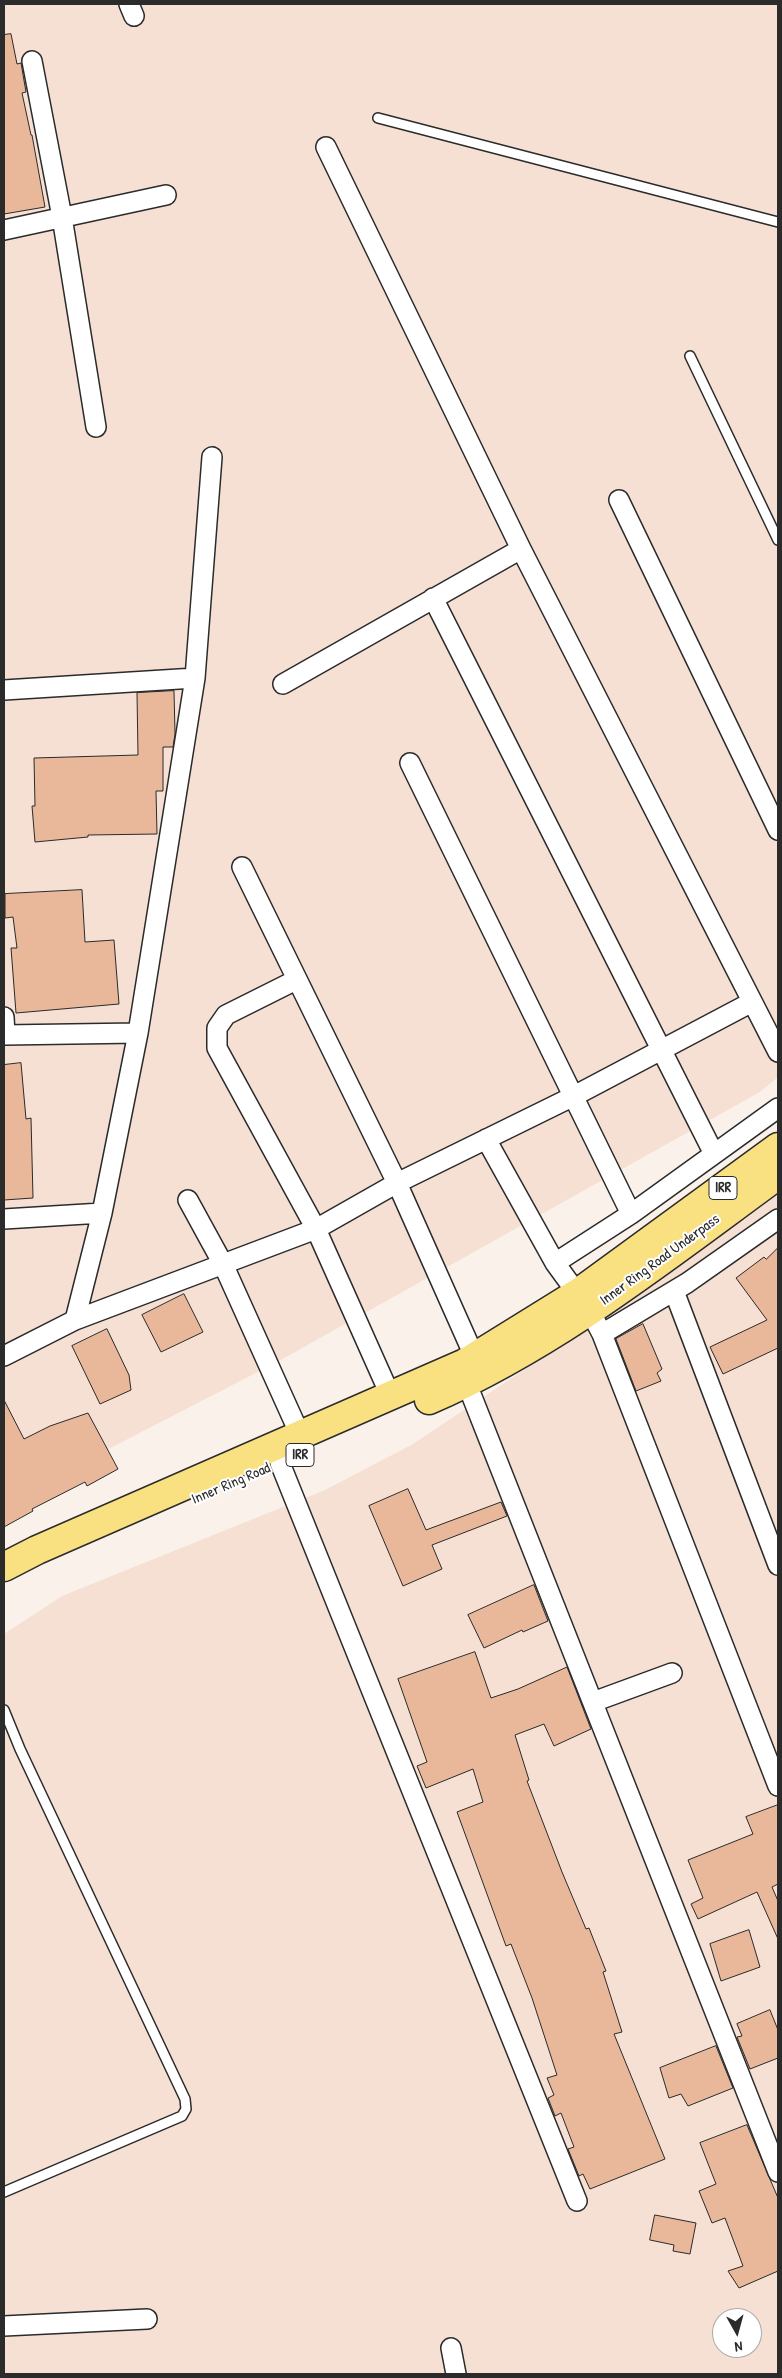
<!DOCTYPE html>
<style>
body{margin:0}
#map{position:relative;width:782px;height:2378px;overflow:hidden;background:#fbf1eb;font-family:"Patrick Hand",sans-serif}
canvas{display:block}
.frame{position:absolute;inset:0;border:5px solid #2b2b2b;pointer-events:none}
.north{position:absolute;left:712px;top:2308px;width:50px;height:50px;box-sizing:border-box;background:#fff;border:1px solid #aaa;border-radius:50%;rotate:173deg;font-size:14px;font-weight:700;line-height:20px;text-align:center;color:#2b2b2b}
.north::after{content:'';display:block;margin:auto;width:18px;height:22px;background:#2b2b2b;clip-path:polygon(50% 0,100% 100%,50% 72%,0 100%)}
</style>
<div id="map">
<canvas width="782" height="2378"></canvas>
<div class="frame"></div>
<div class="north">N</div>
</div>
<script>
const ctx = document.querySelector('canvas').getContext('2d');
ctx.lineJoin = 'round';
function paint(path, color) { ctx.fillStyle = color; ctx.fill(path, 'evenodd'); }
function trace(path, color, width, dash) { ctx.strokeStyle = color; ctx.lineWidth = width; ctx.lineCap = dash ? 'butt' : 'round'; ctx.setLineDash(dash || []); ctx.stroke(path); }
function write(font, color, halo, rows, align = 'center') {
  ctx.font = font + ' "Patrick Hand",sans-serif'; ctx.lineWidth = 4; ctx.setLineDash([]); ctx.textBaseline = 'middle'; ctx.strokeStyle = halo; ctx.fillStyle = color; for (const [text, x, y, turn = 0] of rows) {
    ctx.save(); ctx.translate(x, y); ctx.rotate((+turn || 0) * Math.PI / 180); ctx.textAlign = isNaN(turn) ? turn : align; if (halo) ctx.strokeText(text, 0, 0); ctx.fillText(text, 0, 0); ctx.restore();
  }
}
const built = new Path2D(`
 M4 4H778V1077L760 1092 279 1361 4 1503Z
 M778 1193V2374H4V1634L62 1596 325 1490 413 1444 690 1259ZM722 2318H752V2348H722Z`);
const building = new Path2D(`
 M11 34 17 64 21 63 26 92 22 93 31 135H32L45 207 4 214V35Z
 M174 691 175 734 173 747H163V791H156L157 834 88 835V837L35 842 32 806H35L34 758 138 755 137 693Z
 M82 890 85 942 114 940 119 1004 16 1013 11 948H17L13 917 5 918V894Z
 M21 1063 26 1119 31 1118 33 1198 4 1200V1065Z
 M778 1248V1348L723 1374 710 1347 767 1320 736 1278 764 1257 766 1259Z
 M184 1294 203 1332 161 1352 142 1315Z
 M643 1324 662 1369 657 1373 661 1381 636 1391 616 1339Z
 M107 1329 129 1375 131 1390 100 1404 72 1346Z
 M4 1400 24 1439 50 1426 88 1413 118 1469 87 1486 85 1482 32 1509 33 1511 4 1527Z
 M408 1489 426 1530 501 1502 507 1516 432 1545 442 1569 403 1586 369 1506Z
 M534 1585 548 1621 523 1632 522 1630 484 1648 468 1615Z
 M475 1652 491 1698 518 1689 567 1667 591 1729 554 1746 544 1724 515 1735 529 1780 527 1781 562 1872 586 1929 589 1928 606 1971 603 1972 622 2032 614 2034 665 2159 590 2189 583 2174 579 2176 568 2149 574 2147 561 2113 555 2116 548 2098 554 2095 547 2078 557 2075 532 1998 511 1944 506 1946 457 1812 483 1802 473 1769 426 1788 417 1766 427 1762 398 1679Z
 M778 1805V1884L772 1887 778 1901V1939L757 1892 698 1919 691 1904 703 1898 688 1860 753 1834 746 1817Z
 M749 1930 760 1967 721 1981 710 1944Z
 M770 2010 778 2030V2058L750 2069 737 2037 742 2036 737 2024Z
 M716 2046 733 2088 688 2106 681 2094 669 2098 660 2068Z
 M747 2125 778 2198V2271L739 2288 728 2271 743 2266 725 2218 712 2223 699 2191 716 2184 700 2143Z
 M655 2215 696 2223 690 2254 673 2251 674 2245 650 2240Z`);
const service = new Path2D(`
 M378 118 778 222
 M690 356 778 540
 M4 1710 20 1749 185 2099 186 2109 182 2116 4 2192`);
const minor = new Path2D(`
 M129 4 134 16
 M32 61 62 217 96 427
 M326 147 521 549 778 1052
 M4 230 166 195
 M619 500 778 830
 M433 598 714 1154
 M283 684 521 549
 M4 690 195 678
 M410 763 631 1214
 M242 867 397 1183 475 1358
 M296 980 226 1015 217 1028V1048L316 1229 391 1397
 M4 1017 5 1035
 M4 1035 138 1033
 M486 1139 555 1263 590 1311 602 1334 778 1786
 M188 1200 223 1264 301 1437
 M4 1219 102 1213
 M555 1263 631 1214 778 1108
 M674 1291 778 1565
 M75 1320 102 1213 138 1033 195 678 212 457
 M602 1334 687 1283 778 1219
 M4 1356 75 1320 316 1229 397 1183 574 1096 752 1002
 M467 1384 778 2172
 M280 1463 577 2201
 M593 1702 672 1673
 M4 2326 147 2319
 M451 2348 456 2374`);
const primary = new Path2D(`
 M429 1400C556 1345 667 1256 778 1175
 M4 1567 37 1550 465 1363 578 1293 778 1147`);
const shields = [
 [723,1188,28],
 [300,1455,28]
];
const shieldNames = [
 ["IRR",723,1188],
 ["IRR",300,1455]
];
const streetNames = [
 ["Inner Ring Road Underpass",660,1260,-36],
 ["Inner Ring Road",231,1484,-23]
];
paint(built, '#f6e0d3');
paint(building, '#e9b89a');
trace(building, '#2b2b2b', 1);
trace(service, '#2b2b2b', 12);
trace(minor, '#2b2b2b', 22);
trace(primary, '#2b2b2b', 31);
trace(service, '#fff', 9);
trace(minor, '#fff', 19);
trace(primary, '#f9e181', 28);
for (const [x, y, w] of shields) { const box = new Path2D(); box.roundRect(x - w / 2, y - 11.5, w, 23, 4); ctx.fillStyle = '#fff'; ctx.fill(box); trace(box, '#2b2b2b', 1); }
write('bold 14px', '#2b2b2b', null, shieldNames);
write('15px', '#2b2b2b', '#fff', streetNames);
</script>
